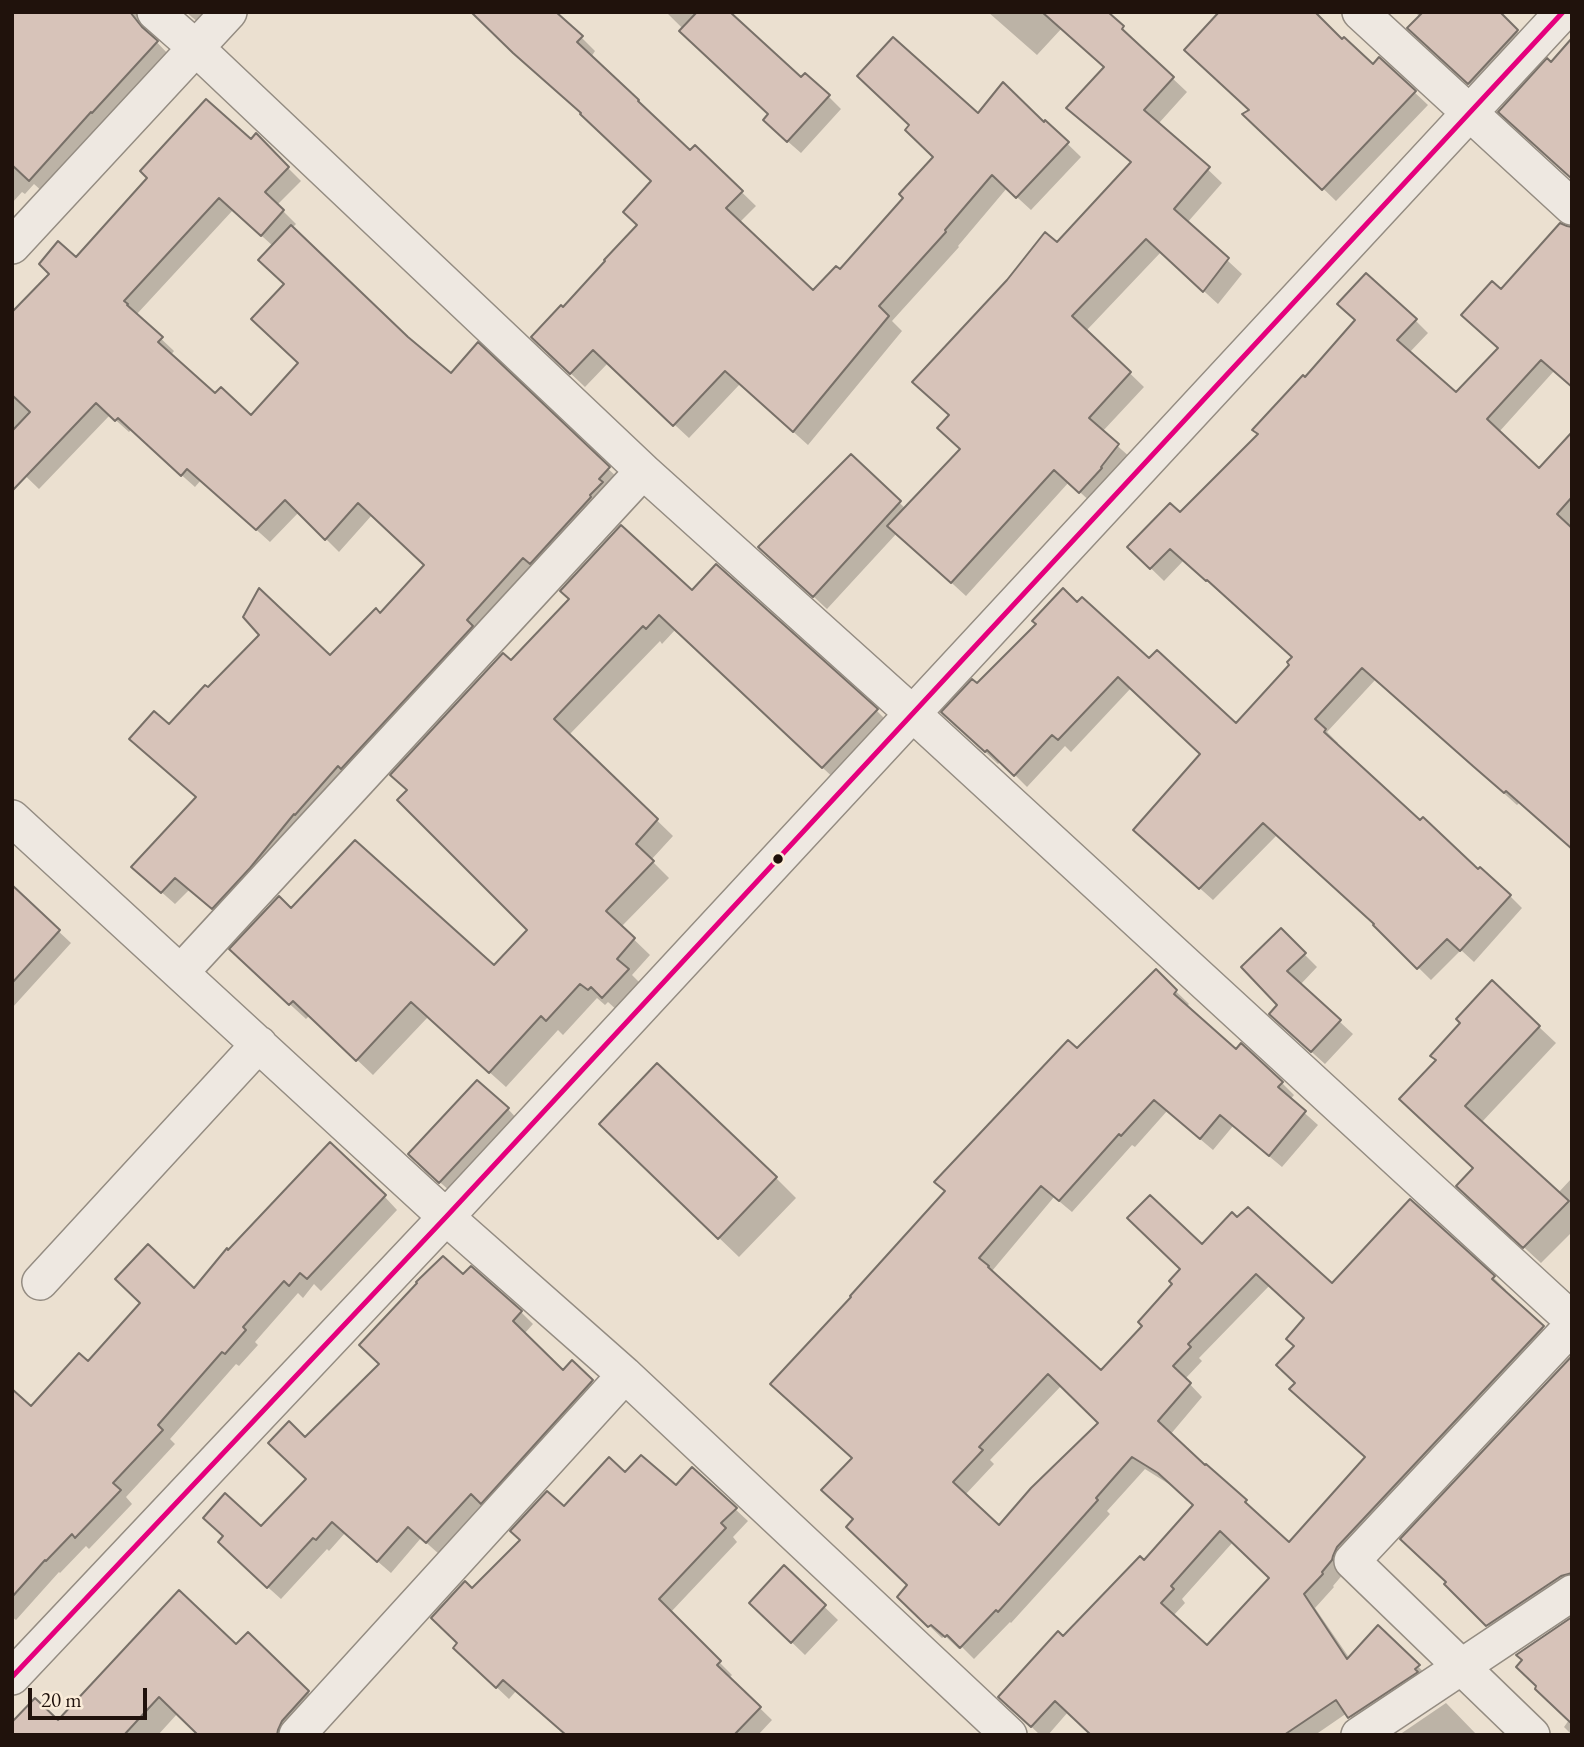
<!DOCTYPE html>
<style>
body{margin:0}
#map{position:relative;width:1584px;height:1747px;overflow:hidden;background:#ebe0d0;font-family:"EB Garamond",serif}
canvas{display:block}
.frame{position:absolute;inset:0;border:14px solid #20120c;pointer-events:none}
.scale{position:absolute;left:28px;top:1688px;width:119px;height:32px;box-sizing:border-box;border:4px solid #20120c;border-top:0;padding-left:9px;font-size:21px;line-height:24px;white-space:nowrap;color:#20120c;-webkit-text-stroke:5px #faecd9;paint-order:stroke}
</style>
<div id="map">
<canvas width="1584" height="1747"></canvas>
<div class="frame"></div>
<div class="scale">20 m</div>
</div>
<script>
const ctx = document.querySelector('canvas').getContext('2d');
ctx.lineJoin = 'round';
function paint(path, color) { ctx.fillStyle = color; ctx.fill(path, 'evenodd'); }
function trace(path, color, width, dash) { ctx.strokeStyle = color; ctx.lineWidth = width; ctx.lineCap = dash ? 'butt' : 'round'; ctx.setLineDash(dash || []); ctx.stroke(path); }
const shadow = new Path2D(`
 M12 12H153L148 21 149 34 170 56 44 193 34 184 25 194 22 192 12 203Z
 M186 12H215L200 24Z
 M666 12H727L801 80 828 96 841 109 801 153 777 132 770 115Z
 M988 12H1043L1056 25 1068 12H1106L1137 42 1135 43 1187 92 1159 123 1222 183 1187 223 1242 274 1218 304 1161 252 1086 331 1144 387 1102 432 1132 459 1094 505 1069 482 966 596 897 533 827 609 774 560 851 457 906 509 962 450 950 416 1057 245 1132 163 1083 122 1069 108 1105 68 1062 28 1037 55Z
 M1415 12H1497L1530 44 1482 96 1422 41 1420 17Z
 M581 37 595 51 591 57 690 153 695 147 756 206 739 223 813 293 840 272 978 116 1044 124 1045 122 1081 157 1031 210 1007 188 958 246 959 247 892 321 902 331 808 445 740 384 689 438 608 363 585 387 547 351 563 309 639 226 653 182 583 114 530 67Z
 M1343 41 1373 66 1379 59 1428 105 1336 201 1246 114Z
 M256 136 301 181 277 205 296 224 292 228 406 338 451 375 478 345 622 482 226 920 189 890 175 904 133 867 197 797 169 727 208 689 330 657 380 615 426 566 372 515 339 552 299 512 270 542 201 480 195 487 131 430 129 432 110 415 39 489 12 463V314L76 259 251 142ZM233 210 273 246 286 285 300 364 251 417 215 395 171 355 174 351 136 315Z
 M1493 284 1554 371 1499 432 1539 471 1572 435V649L1520 802 1517 805 1376 679 1327 732 1338 743 1336 745 1478 872 1510 896 1522 908 1474 962 1461 950 1431 980 1375 925 1277 835 1213 900 1148 842 1202 754 1131 688 1071 752 1065 746 1027 787 1001 761 998 764 956 725 977 686 1077 604 1149 661 1236 726 1292 665 1294 658 1221 591 1220 593 1184 560 1164 581 1129 547 1180 515 1415 320 1428 333 1409 353 1456 395 1500 348Z
 M692 593 876 710 892 726 839 783 675 630 662 644 660 641 569 735 673 836 651 860 669 878 621 927 650 955 632 975 643 986 619 1012 608 1002 605 1005 597 998 563 1035 558 1030 506 1087 428 1017 373 1075 310 1015 306 1019 247 965 291 910 494 968 530 930 511 663Z
 M25 900 71 943 12 1008V914Z
 M1281 931 1317 967 1300 985 1353 1034 1325 1064 1284 1027 1279 1004Z
 M1156 972 1189 1004 1186 1007 1236 1052 1282 1083 1294 1095 1290 1100 1318 1125 1282 1167 1233 1126 1213 1150 1167 1111 1135 1147 1132 1145 1072 1212 1054 1197 992 1271 1101 1373 1145 1327 1202 1247 1332 1285 1410 1201 1494 1278 1506 1290 1504 1292 1555 1340 1344 1573 1333 1586 1334 1587 1315 1608 1350 1659 1378 1628 1431 1679 1362 1729 1347 1713 1315 1735H1093L1068 1712 1048 1735H1040L1013 1709 1063 1639 1144 1563 1195 1506 1172 1486 1145 1469 1107 1511 1110 1514 1011 1623 1010 1622 974 1659 961 1646 959 1649 945 1636 942 1638 899 1597 909 1586 855 1520 854 1458 1077 1050ZM1270 1285 1306 1318 1296 1347 1297 1384 1366 1458 1289 1545 1257 1515 1258 1514 1245 1501 1170 1435 1202 1397 1185 1379 1202 1361 1199 1358ZM1062 1385 1100 1423 999 1527 965 1495 994 1464 990 1460ZM1233 1542 1271 1578 1207 1647 1173 1616 1185 1603 1182 1599Z
 M1539 1027 1556 1043 1481 1123 1558 1193 1572 1178V1232L1541 1263 1475 1202V1168L1418 1115Z
 M508 1109 519 1121 452 1193 422 1166Z
 M621 1144 776 1178 796 1198 739 1257Z
 M384 1196 397 1210 321 1291 314 1284 303 1298 298 1293 255 1342 258 1345 239 1366 236 1364 170 1439 175 1444 126 1497 132 1504 89 1549 86 1546 60 1573 59 1572 16 1620 12 1617V1391L31 1409 88 1364 194 1290Z
 M463 1276 521 1312 533 1324 524 1334 563 1372 572 1362 604 1394 439 1554 421 1538 391 1573 345 1533 329 1551 327 1549 281 1599 232 1555 261 1529 308 1479 305 1439 382 1364Z
 M1572 1358V1590L1501 1638 1446 1584Z
 M693 1470 748 1521 733 1537 737 1542 670 1613 732 1675 729 1678 772 1720 758 1735H612L516 1691 509 1699 455 1648 459 1643 472 1591 564 1509 625 1474 676 1487Z
 M784 1568 838 1620 805 1655 751 1603Z
 M1572 1619V1735L1564 1727 1569 1720Z
 M248 1634 326 1710 303 1735H200L178 1713 158 1735H23L58 1722 236 1647Z
 M1446 1703 1477 1735H1399Z`);
const building = new Path2D(`
 M12 12H130L142 27 158 41 92 113 91 112 29 181 12 165Z
 M471 12H556L583 36 577 42 639 100 638 101 690 150 695 145 743 191 726 208 813 290 836 266 840 269 903 198 899 194 933 157 905 130 909 125 857 76 893 37 978 113 1003 82 1044 122 1045 120 1069 142 1016 198 992 175 945 230 946 232 879 306 889 316 793 432 725 371 673 426 593 350 570 374 531 337 561 305 563 307 605 261 604 260 637 225 623 212 651 181 580 114 581 113 513 53Z
 M697 12H730L801 77 805 73 830 95 787 142 763 120 768 114 679 31Z
 M1042 12H1108L1124 26 1122 29 1174 77 1144 110 1210 167 1174 209 1229 258 1203 292 1146 239 1072 316 1131 372 1089 418 1119 444 1101 467 1102 468 1079 493 1054 470 951 583 887 526 960 449 937 428 949 415 912 382 1007 280 1045 232 1057 242 1131 162 1066 108 1104 67Z
 M1219 12H1315L1342 39 1344 37 1373 64 1379 57 1416 91 1322 190 1242 114 1249 110 1184 50Z
 M1423 12H1500L1518 30 1468 84 1407 28Z
 M1572 38V179L1498 112 1547 58 1551 62Z
 M206 99 251 139 256 133 289 167 265 192 284 210 261 236 219 198 124 301 128 304 127 305 163 337 158 342 215 393 221 387 251 415 298 363 251 319 284 284 258 260 291 225 408 337 451 373 478 342 610 467 599 479 603 482 590 495 591 497 530 564 523 558 467 620 473 626 341 769 338 766 295 815 294 814 250 868 212 909 175 878 161 893 131 867 196 797 129 739 154 711 169 724 205 685 208 687 259 635 243 617 259 588 330 655 376 608 380 613 424 565 358 503 325 540 285 500 256 530 187 469 181 476 118 418 115 421 96 403 12 491V431L30 412 12 395V312L49 274 39 264 58 241 76 257 147 178 140 171Z
 M1560 223 1567 226 1572 227V387L1541 360 1487 419 1539 468 1572 432V497L1557 514 1572 528V849L1506 791 1504 793 1474 767 1362 668 1315 719 1326 729 1324 732 1420 820 1423 817 1478 869 1480 867 1511 895 1460 951 1447 939 1417 969 1373 925 1374 924 1263 823 1199 889 1133 830 1200 754 1118 677 1058 740 1052 735 1014 776 987 750 985 752 941 712 972 679 977 683 1036 624 1032 621 1063 588 1077 602 1082 597 1149 658 1157 650 1236 723 1289 665 1287 662 1292 657 1207 580 1206 581 1170 549 1150 569 1127 547 1170 503 1180 512 1258 434 1252 430 1303 375 1305 377 1355 320 1337 304 1366 273 1417 319 1397 340 1456 392 1498 348 1461 315 1492 281 1501 289Z
 M851 454 901 501 813 597 758 547Z
 M621 525 692 590 716 564 878 709 822 768 659 615 646 629 643 626 554 719 658 819 636 844 654 861 606 911 635 938 617 959 629 969 602 998 591 987 588 990 580 984 546 1021 541 1016 489 1073 411 1002 356 1061 293 1001 289 1005 229 949 279 896 291 908 355 840 494 965 527 930 397 800 407 790 390 775 503 653 511 660 569 599 560 591Z
 M12 885 60 930 12 983Z
 M1281 928 1306 953 1287 971 1341 1020 1311 1052 1269 1014 1277 1005 1241 967Z
 M1156 969 1177 990 1174 994 1236 1049 1241 1043 1283 1082 1278 1087 1306 1111 1269 1156 1220 1115 1200 1139 1154 1100 1121 1136 1119 1134 1059 1201 1041 1186 979 1258 989 1266 988 1267 1101 1370 1142 1326 1138 1322 1172 1284 1169 1281 1180 1269 1127 1218 1150 1195 1202 1244 1232 1212 1237 1217 1248 1207 1332 1283 1410 1199 1495 1276 1492 1279 1544 1326 1337 1547 1333 1556 1332 1560 1322 1572 1323 1574 1304 1594 1347 1659 1378 1625 1420 1665 1415 1669 1418 1672 1348 1718 1336 1700 1284 1735H1091L1055 1701 1031 1727 998 1697 1058 1631 1063 1636 1140 1556 1144 1560 1193 1505 1158 1473 1132 1457 1096 1498 1098 1500 998 1612 996 1610 960 1648 947 1635 945 1637 931 1625 928 1627 897 1597 907 1585 846 1527 853 1519 821 1490 852 1458 770 1384 851 1297 850 1296 945 1191 934 1182 1068 1040 1077 1048ZM1256 1274 1304 1318 1286 1339 1294 1346 1276 1365 1295 1383 1289 1389 1365 1457 1289 1542 1245 1502 1247 1500 1206 1464 1205 1465 1158 1421 1191 1383 1173 1366 1191 1347 1188 1344ZM1048 1374 1098 1423 1031 1488 999 1525 953 1482 983 1450 979 1447ZM1220 1531 1269 1578 1207 1645 1161 1603 1174 1589 1171 1586Z
 M1492 980 1540 1026 1465 1106 1569 1201 1523 1248 1456 1186 1473 1168 1399 1099 1436 1060 1430 1056 1460 1023 1456 1019Z
 M657 1063 777 1177 718 1239 599 1124Z
 M477 1080 509 1108 439 1183 408 1154Z
 M330 1142 386 1195 307 1279 300 1273 289 1286 284 1281 243 1327 246 1330 225 1354 222 1352 158 1425 163 1430 113 1483 121 1490 75 1538 72 1534 46 1561 45 1560 12 1597V1389L31 1406 79 1353 88 1361 140 1303 115 1279 148 1244 194 1288 227 1248 228 1250Z
 M443 1256 463 1274 471 1266 522 1311 513 1321 563 1370 572 1360 593 1380 481 1504 471 1494 426 1543 408 1527 377 1562 332 1522 316 1540 313 1538 267 1588 218 1542 223 1536 203 1518 225 1493 261 1526 306 1479 268 1443 289 1421 305 1437 379 1364 359 1345 417 1283 416 1282Z
 M1572 1356V1573L1561 1576 1486 1626 1444 1584 1446 1582 1400 1539Z
 M641 1455 676 1485 692 1467 737 1508 721 1523 726 1528 659 1599 721 1661 717 1665 761 1707 734 1735H566L503 1680 496 1688 453 1648 457 1643 431 1618 465 1581 472 1588 520 1540 510 1531 547 1491 564 1506 609 1457 625 1472Z
 M784 1565 826 1605 791 1643 749 1603Z
 M179 1590 236 1644 248 1632 309 1691 282 1721 278 1730 277 1735H198L159 1697 124 1735H12V1722L35 1698 58 1720Z
 M1572 1617V1724L1535 1689 1536 1686 1516 1667 1522 1660 1516 1655Z`);
const minor = new Path2D(`
 M155 12 196 48 643 471 913 714 1572 1320
 M1360 12 1572 207
 M12 246 229 12
 M12 818 446 1217 625 1375 1009 1735
 M181 972 643 471
 M40 1282 259 1044
 M12 1677 446 1217 1563 12
 M297 1735 625 1375
 M1359 1735 1572 1593
 M1532 1735 1352 1561 1572 1326`);
const bus1 = new Path2D(`
 M12 1677 446 1217 1563 12`);
const markers = [
 [778,859,6,"#20120c"]
];
paint(shadow, '#0003');
paint(building, '#d7c3b9');
trace(building, '#787068', 2);
trace(minor, '#948c82', 38);
trace(minor, '#eee8e1', 35);
trace(bus1, '#e5007d', 5);
for (const [x, y, r, color] of markers) { const dot = new Path2D(); dot.arc(x, y, r, 0, 2 * Math.PI); ctx.fillStyle = color; ctx.fill(dot); trace(dot, '#faecd9', 2.5); }
</script>
